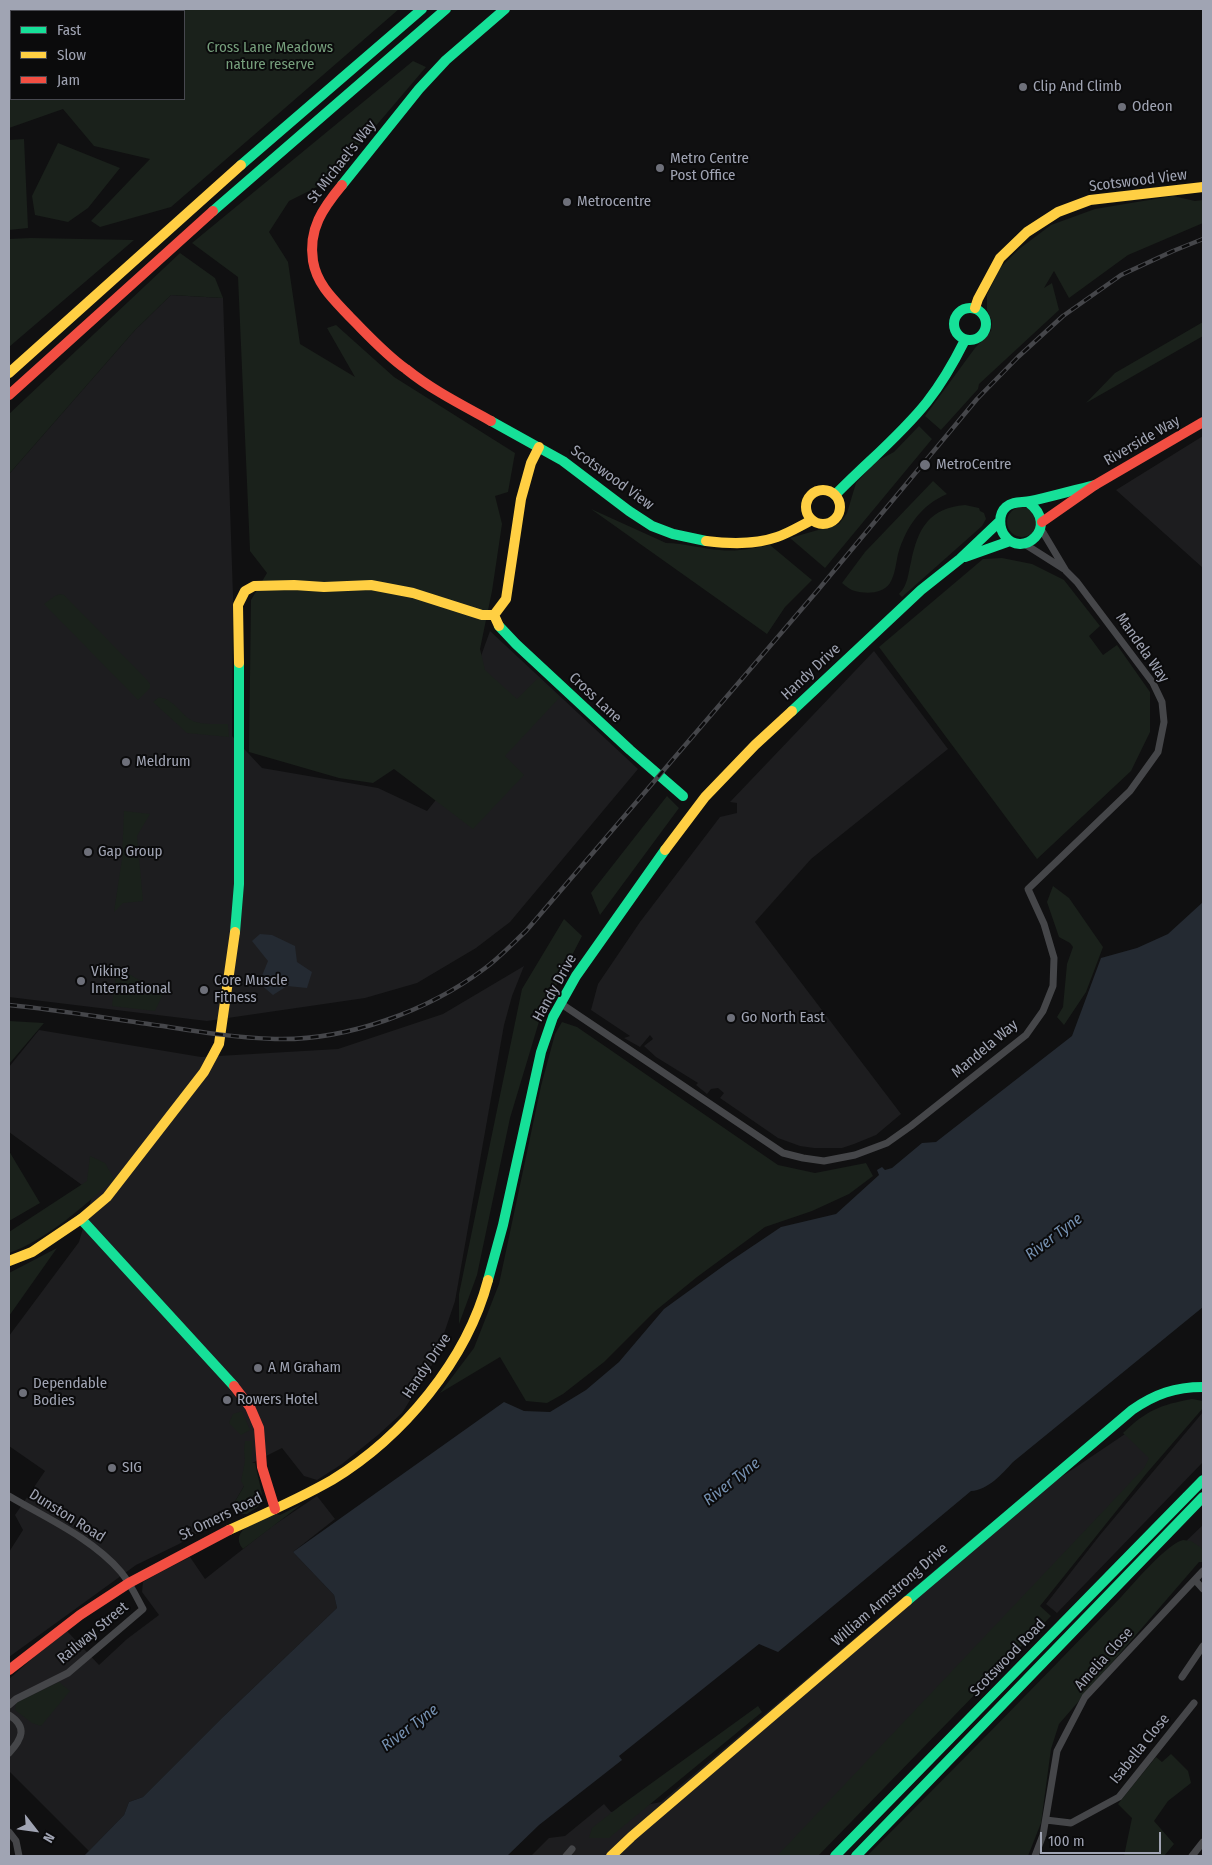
<!DOCTYPE html>
<style>
body{margin:0}
#map{position:relative;width:1212px;height:1865px;overflow:hidden;background:#101011;font-family:"Fira Sans Condensed",sans-serif}
canvas{display:block}
.frame{position:absolute;inset:0;border:10px solid #a0a4b3;pointer-events:none}
.legend{position:absolute;left:10px;top:10px;width:175px;height:90px;box-sizing:border-box;background:#0b0b0c;border:1px solid #47484f;margin:0;padding:6px 9px;list-style:none;font-size:15px;color:#a0a4b3}
.legend li{display:flex;align-items:center;gap:10px;height:25px}
.legend b{width:25px;border:1px solid #47484f}
.north{position:absolute;left:10px;top:1805px;width:50px;height:50px;-webkit-text-stroke:4px #0b0b0c;paint-order:stroke;rotate:120deg;font-size:14px;font-weight:700;line-height:20px;text-align:center;color:#a0a4b3}
.north::after{content:'';display:block;margin:auto;width:18px;height:22px;background:#a0a4b3;clip-path:polygon(50% 0,100% 100%,50% 72%,0 100%)}
.scale{position:absolute;left:1040px;top:1832px;width:121px;height:22px;box-sizing:border-box;border:2px solid #a0a4b3;border-top:0;padding-left:6px;font-size:15px;line-height:18px;white-space:nowrap;color:#a0a4b3;-webkit-text-stroke:4px #0b0b0c;paint-order:stroke}
</style>
<div id="map">
<canvas width="1212" height="1865"></canvas>
<div class="frame"></div>
<ul class="legend">
<li><b style="height:6px;background:#16e098"></b>Fast</li>
<li><b style="height:6px;background:#ffcf43"></b>Slow</li>
<li><b style="height:6px;background:#f24e42"></b>Jam</li>
</ul>
<div class="north">N</div>
<div class="scale">100 m</div>
</div>
<script>
const ctx = document.querySelector('canvas').getContext('2d');
ctx.lineJoin = 'round';
function paint(path, color) { ctx.fillStyle = color; ctx.fill(path, 'evenodd'); }
function trace(path, color, width, dash) { ctx.strokeStyle = color; ctx.lineWidth = width; ctx.lineCap = dash ? 'butt' : 'round'; ctx.setLineDash(dash || []); ctx.stroke(path); }
function write(font, color, halo, rows, align = 'center') {
  ctx.font = font + ' "Fira Sans Condensed",sans-serif'; ctx.lineWidth = 4; ctx.setLineDash([]); ctx.textBaseline = 'middle'; ctx.strokeStyle = halo; ctx.fillStyle = color; for (const [text, x, y, turn = 0] of rows) {
    ctx.save(); ctx.translate(x, y); ctx.rotate((+turn || 0) * Math.PI / 180); ctx.textAlign = isNaN(turn) ? turn : align; if (halo) ctx.strokeText(text, 0, 0); ctx.fillText(text, 0, 0); ctx.restore();
  }
}
const built = new Path2D(`
 M171 295 223 298 233 596 232 736 262 768 378 788 427 811 443 791 476 670 490 631 638 769 510 922 476 948 417 983 365 998 207 1021 9 997V474L135 330Z
 M1203 436V568L1116 490Z
 M874 651 948 749 811 859 755 922 901 1114 876 1135 854 1144 842 1148H814L800 1146 778 1138 720 1098 724 1093 718 1088 711 1089 707 1094 696 1085 698 1083 656 1057 644 1046 653 1039 650 1035 640 1047 624 1038 630 1036 591 1010 598 984 640 922 720 817 737 813V803L730 802Z
 M524 966 512 996 504 1025 455 1301 435 1360 402 1413 378 1435 342 1464 317 1480 304 1476 282 1448 252 1463 244 1486 233 1505 219 1520 179 1544 136 1565 9 1657V1552L23 1530 15 1515 45 1471 9 1446V1336L79 1242 93 1193 9 1132V1067L39 1030 201 1057 338 1049 443 1014Z
 M1203 1412V1462L1057 1613 1046 1604 1100 1535Z
 M1128 1432 1153 1460 786 1856H531L549 1838 565 1836 604 1804 611 1812 661 1802 981 1531Z
 M317 1496 335 1519 293 1552 334 1595 337 1608 223 1717 143 1797 129 1802 124 1815 89 1851 9 1771V1679L53 1640 67 1631 99 1665 127 1639 159 1615 142 1592 143 1582 157 1574 190 1557 205 1579 271 1527Z
 M1203 1525V1562L1183 1544Z`);
const green = new Path2D(`
 M129 9H399L171 207 100 227 91 221 150 159 94 146 63 109 9 128V88L11 86V99H184V11H129Z
 M413 61 426 67 329 181 289 201 269 232 288 262 300 344 355 377 327 328 336 325 394 377 515 453 508 492 495 496 502 524 492 591 480 649 485 670 517 699 538 678 560 697 505 756 524 775 473 829 394 769 373 783 339 778 249 752 251 600 267 573 250 551 238 277 192 243Z
 M24 139 28 228 9 230V140Z
 M58 143 120 168 88 208 68 222 35 215 32 196Z
 M1173 196 1195 201 1203 200V223L1128 255 1069 298 1054 271 1044 288 1052 283 1059 310 979 384 978 389 941 430 925 416 975 348 991 331 992 321 987 310V295L1000 268 1019 249 1051 225 1095 209Z
 M31 238 134 240 9 347V239Z
 M180 253 215 278 223 298 171 295 135 330 9 474V414Z
 M1203 322V336L1086 403 1115 373Z
 M919 426 932 439 825 568 790 538 839 524 847 513 856 483 877 461 894 452Z
 M933 481 947 494C921 505 906 527 898 554 896 563 895 575 890 583 883 594 866 594 855 591 850 590 846 586 842 583L865 552Z
 M965 505 979 508 980 511 984 513 986 519 982 526 902 597 899 594C908 585 908 574 911 562 918 528 929 508 965 505Z
 M1007 522a15 15 0 1 1 30 0a15 15 0 1 1-30 0Z
 M591 509 666 543C684 543 702 549 720 550 737 552 754 548 770 545L812 580 785 607 767 634Z
 M1002 558 1032 564 1064 580 1100 626 1089 636 1103 655 1117 645 1150 692V732L1131 771 1037 859 879 647 983 559Z
 M60 594 64 595 147 680 150 684V688L138 700 44 604 55 596Z
 M158 698C172 696 181 716 193 721 203 725 218 724 228 724L229 737 187 733 153 702Z
 M667 796 679 808 600 915 591 893Z
 M124 811 150 814 137 836 143 901 123 903 114 912 122 859Z
 M1053 886 1069 898 1103 947 1086 992 1064 1025 1057 1017 1063 1007 1067 964 1073 947 1070 943 1059 937 1047 902Z
 M564 919 582 936 541 1015 510 1118 477 1275 459 1324V1294L522 989Z
 M117 967 163 994 155 1011 112 1006Z
 M9 1021 44 1023 9 1064Z
 M562 1022 577 1027 778 1165 815 1173 866 1163 873 1176 849 1194 812 1211 765 1227 697 1277 654 1312 604 1362 563 1394 547 1403 526 1401 500 1357 440 1393 474 1348 499 1284 541 1086 555 1034Z
 M9 1151 40 1203 9 1221Z
 M90 1156 105 1163 114 1179C84 1206 48 1239 9 1253V1232L87 1181Z
 M57 1248 9 1316V1273Z
 M1192 1399 1203 1401V1408L1146 1474 1040 1606 1051 1616 818 1856H777L1144 1468 1149 1458 1123 1433C1147 1410 1160 1405 1192 1399Z
 M242 1411 250 1430 241 1435 229 1423 233 1414Z
 M245 1441H252V1463H255L262 1494 259 1506 247 1514H242L233 1505 244 1486 241 1481 245 1461 244 1449Z
 M302 1504 243 1549C227 1529 261 1520 276 1514L280 1515Z
 M1183 1540 1191 1541 1203 1549V1562H1199L1059 1724 1051 1749 1041 1823 1028 1856H867C953 1770 1038 1683 1122 1596 1134 1583 1168 1543 1183 1540Z
 M59 1682 70 1691 41 1726 32 1723 15 1710 16 1703Z
 M758 1706 762 1712 609 1838H589L592 1828 620 1806Z
 M1171 1754 1188 1771 1191 1783 1168 1801 1154 1821 1174 1844 1164 1856H1124L1132 1818 1118 1804 1156 1757 1162 1762Z`);
const water = new Path2D(`
 M1203 902V1307L1013 1462C1002 1474 988 1490 971 1491L778 1652 759 1644 619 1756 622 1760 539 1825 507 1856H84L124 1815 129 1802 143 1797 223 1717 337 1608 334 1595 293 1552 504 1402 524 1411 550 1412 586 1390 619 1362 664 1309 726 1264 781 1227 836 1214 879 1175 877 1170 882 1167 885 1170 892 1168 922 1143 936 1142 1072 1036 1101 958 1137 948 1168 934Z
 M260 934 272 935 295 946 297 962 312 972 307 988 287 986 273 995 259 983 268 961 252 941Z`);
const street = new Path2D(`
 M1023 543 1064 569
 M560 1003 783 1153 803 1158 824 1161 855 1155 887 1143 911 1126 1026 1035 1043 1011 1053 986 1054 958 1044 924 1028 889 1130 791 1158 752 1164 722 1162 702 1153 683 1077 582 1066 571 1041 529
 M9 1496C46 1518 92 1538 121 1572 130 1583 136 1596 143 1609L68 1673 16 1699 9 1705
 M1195 1580 1203 1589
 M1182 1677 1203 1646
 M9 1715C28 1727 22 1739 9 1753
 M1046 1820 1071 1823 1119 1797 1194 1703
 M9 1832 16 1841 19 1856
 M566 1856 572 1849
 M1035 1856 1043 1835 1057 1751 1085 1697 1203 1571
 M1192 1856 1203 1842`);
const fast = new Path2D(`
 M241 165 422 9
 M342 185 419 89 446 60 505 9
 M213 211 446 9
 M954 324a16 16 0 1 1 32 0a16 16 0 1 1-32 0Z
 M491 421 563 461 629 511 652 526 673 534 706 541
 M835 495C865 464 900 436 927 402 942 383 954 362 965 340
 M1028 502C1061 527 1022 559 1005 536 999 528 998 514 1006 507 1013 501 1022 503 1031 501 1053 496 1074 490 1095 485
 M965 557 1010 541
 M499 626 516 644 630 750 683 796
 M792 711 921 590 960 559 999 522
 M235 932 239 884V663
 M81 1219 234 1386
 M488 1280 503 1225 541 1052 553 1017 576 976 665 850
 M907 1601 1132 1410C1155 1394 1175 1387 1203 1387
 M835 1856 1203 1480
 M856 1856 1203 1497`);
const slow = new Path2D(`
 M975 308 978 299 1000 258 1027 232 1058 212 1090 200 1203 187
 M9 373 241 165
 M806 507a17 17 0 1 1 34 0a17 17 0 1 1-34 0Z
 M706 541C730 544 754 545 777 537 789 533 800 526 812 520
 M499 626 494 615 506 599 521 499 531 463 539 447
 M239 663 238 605 245 591 254 586 294 585 324 587 371 585 413 593 482 615H494
 M665 850 705 797 755 745 792 711
 M9 1261 32 1252 81 1219 107 1197 204 1072 219 1044 235 932
 M229 1530C264 1514 299 1499 332 1480 403 1437 467 1360 488 1280
 M611 1856 631 1837 907 1601`);
const jam = new Path2D(`
 M342 185C323 208 308 229 313 261 317 285 334 300 350 317 368 335 385 354 406 369 432 390 462 405 491 421
 M9 395 213 211
 M1042 522 1095 485 1203 422
 M234 1386 250 1407 259 1428 262 1467 275 1509
 M9 1670 80 1615 129 1583 229 1530`);
const rail = new Path2D(`
 M9 1005C60 1010 111 1019 163 1026 200 1032 238 1038 275 1039 346 1041 428 1011 484 969 499 958 512 944 526 931L818 590 977 399 1018 357 1063 316 1121 275 1173 251 1203 239`);
const markers = [
 [1023,87,5,"#6e707a"],
 [1122,107,5,"#6e707a"],
 [660,168,5,"#6e707a"],
 [567,202,5,"#6e707a"],
 [925,465,6,"#6e707a"],
 [126,762,5,"#6e707a"],
 [88,852,5,"#6e707a"],
 [81,981,5,"#6e707a"],
 [204,990,5,"#6e707a"],
 [731,1018,5,"#6e707a"],
 [258,1368,5,"#6e707a"],
 [23,1393,5,"#6e707a"],
 [227,1400,5,"#6e707a"],
 [112,1468,5,"#6e707a"]
];
const parkNames = [
 ["Cross Lane Meadows",270,48],
 ["nature reserve",270,65]
];
const poiNames = [
 ["Clip And Climb",1033,87],
 ["Odeon",1132,107],
 ["Metro Centre",670,159],
 ["Post Office",670,176],
 ["Metrocentre",577,202],
 ["MetroCentre",936,465],
 ["Meldrum",136,762],
 ["Gap Group",98,852],
 ["Viking",91,972],
 ["International",91,989],
 ["Core Muscle",214,981],
 ["Fitness",214,998],
 ["Go North East",741,1018],
 ["A M Graham",268,1368],
 ["Dependable",33,1384],
 ["Bodies",33,1401],
 ["Rowers Hotel",237,1400],
 ["SIG",122,1468]
];
const streetNames = [
 ["St Michael's Way",342,162,-52],
 ["Scotswood View",1138,181,-7],
 ["Riverside Way",1142,441,-30],
 ["Scotswood View",612,478,36],
 ["Mandela Way",1142,648,55],
 ["Handy Drive",811,672,-43],
 ["Cross Lane",595,698,43],
 ["Handy Drive",555,988,-61],
 ["Mandela Way",985,1049,-40],
 ["Handy Drive",427,1366,-56],
 ["Dunston Road",67,1516,32],
 ["St Omers Road",221,1517,-26],
 ["William Armstrong Drive",890,1595,-41],
 ["Railway Street",93,1633,-40],
 ["Scotswood Road",1008,1658,-46],
 ["Amelia Close",1104,1659,-48],
 ["Isabella Close",1140,1749,-51]
];
const waterNames = [
 ["River Tyne",1054,1237,-37],
 ["River Tyne",732,1482,-38],
 ["River Tyne",410,1728,-37]
];
paint(built, '#1d1d1f');
paint(green, '#1a211b');
paint(water, '#242a32');
trace(street, '#454649', 7);
trace(fast, '#16e098', 10);
trace(slow, '#ffcf43', 10);
trace(jam, '#f24e42', 10);
trace(rail, '#45464a', 4.5);
trace(rail, '#0b0b0c', 2.5, [8]);
for (const [x, y, r, color] of markers) { const dot = new Path2D(); dot.arc(x, y, r, 0, 2 * Math.PI); ctx.fillStyle = color; ctx.fill(dot); trace(dot, '#0b0b0c', 2); }
write('15px', '#769f7c', '#0b0b0c', parkNames);
write('15px', '#a0a4b3', '#0b0b0c', poiNames, 'left');
write('15px', '#a0a4b3', '#0b0b0c', streetNames);
write('italic 16px', '#7590b0', '#0b0b0c', waterNames);
</script>
